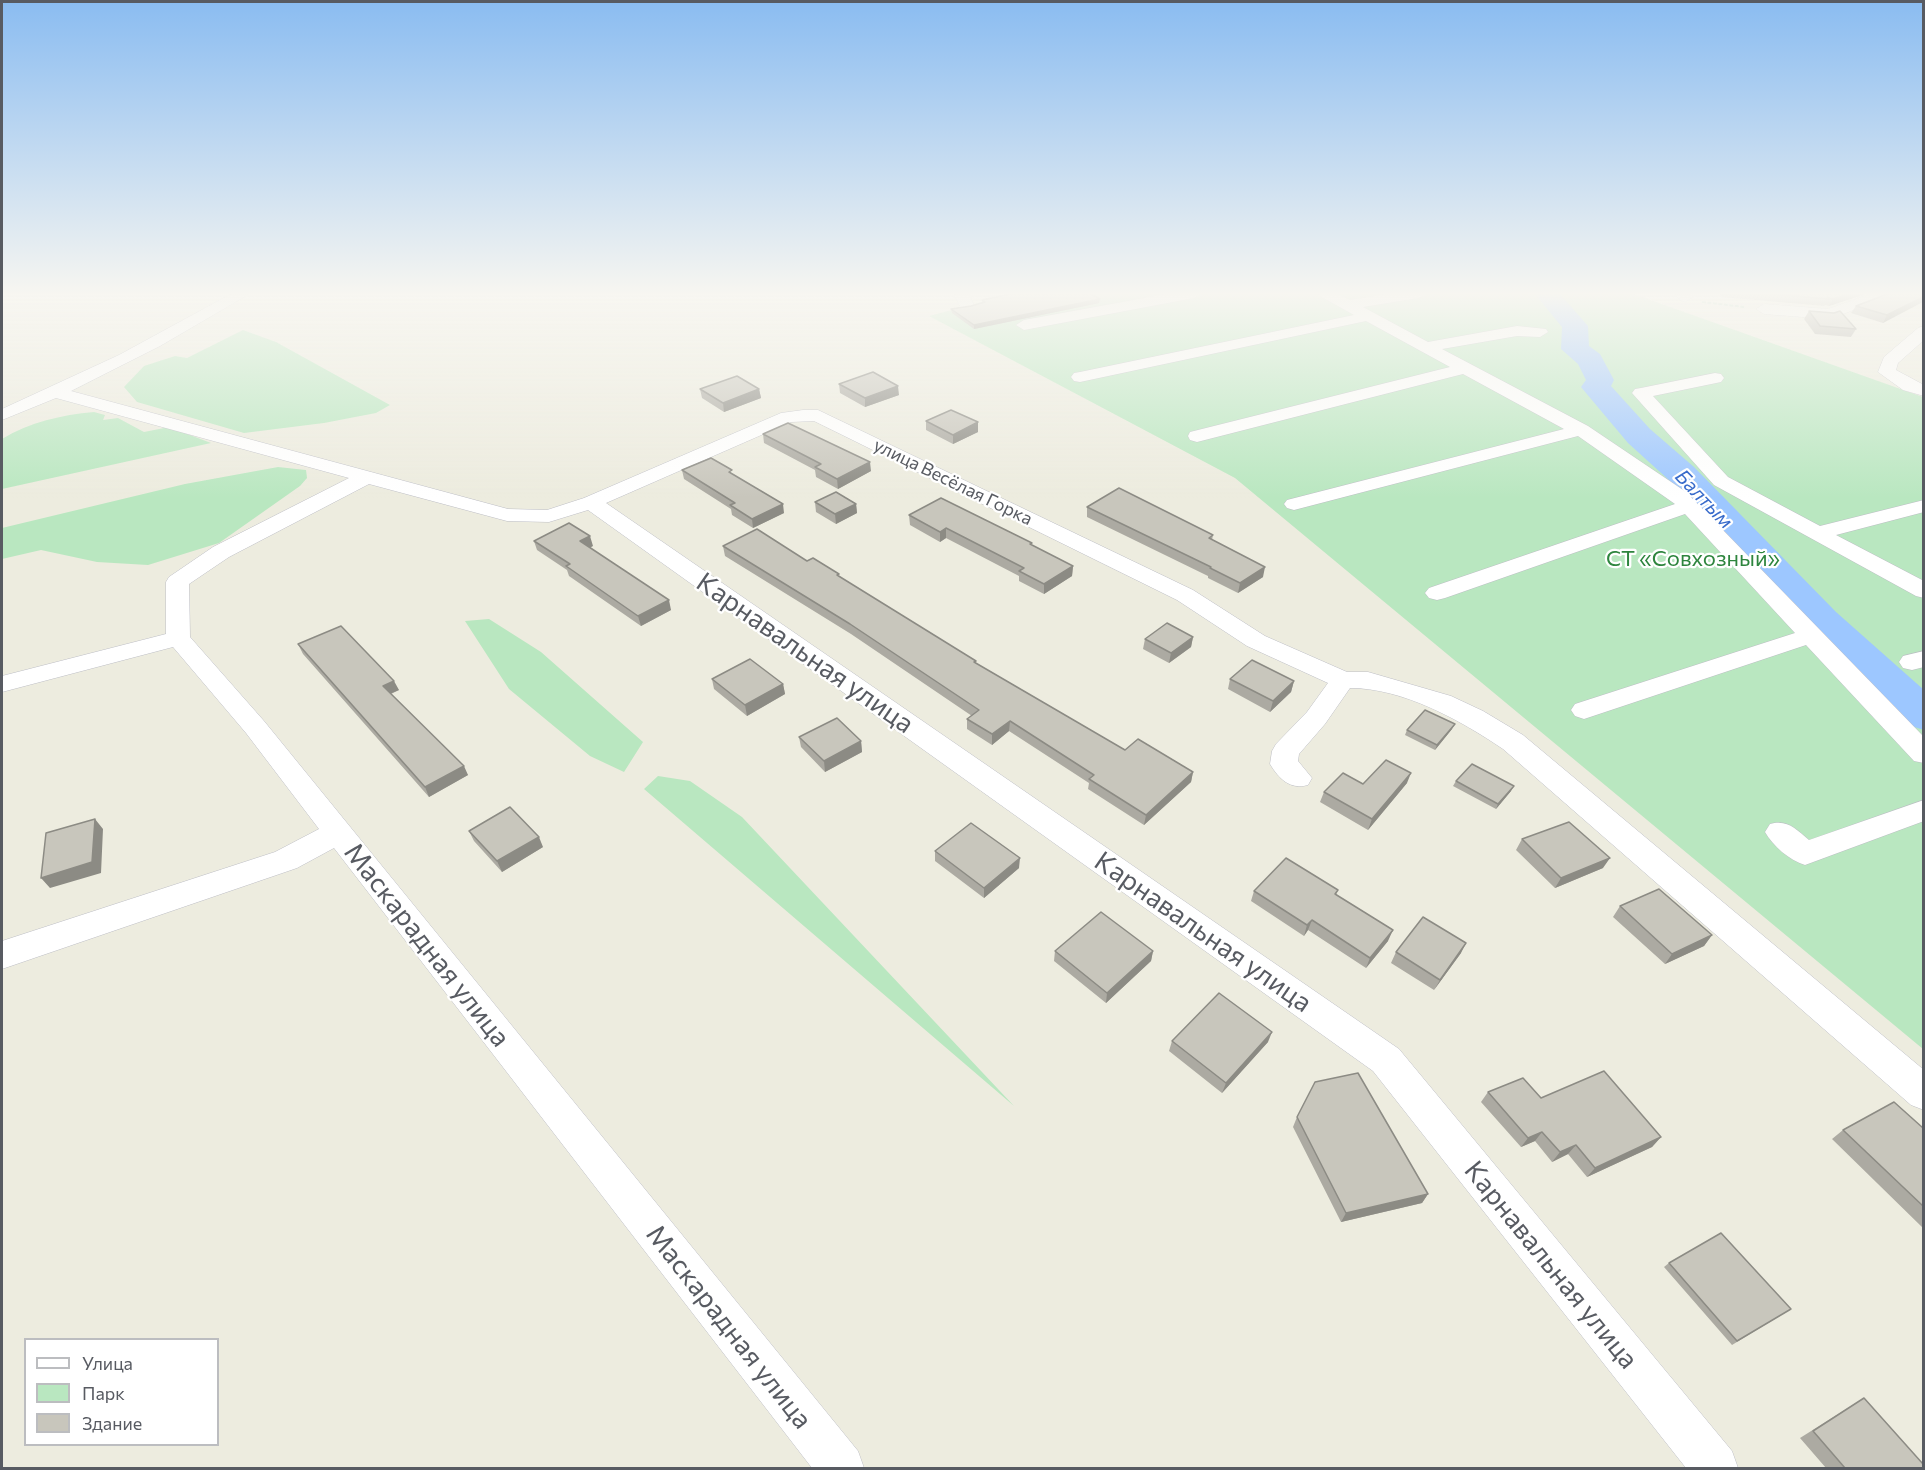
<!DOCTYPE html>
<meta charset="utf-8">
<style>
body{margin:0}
#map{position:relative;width:1925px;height:1470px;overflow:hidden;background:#edecdf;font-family:Commissioner,sans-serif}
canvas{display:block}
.frame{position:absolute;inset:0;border:3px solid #585b62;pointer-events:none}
.legend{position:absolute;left:24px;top:1338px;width:195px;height:108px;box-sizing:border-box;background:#fff;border:2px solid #bcbdc0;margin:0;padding:8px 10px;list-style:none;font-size:18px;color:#585b62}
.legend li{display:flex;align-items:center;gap:12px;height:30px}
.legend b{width:30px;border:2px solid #bcbdc0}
</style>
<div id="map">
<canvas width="1925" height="1470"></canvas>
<div class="frame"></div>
<ul class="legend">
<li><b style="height:8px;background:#fff"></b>Улица</li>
<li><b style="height:16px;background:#b9e7c0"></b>Парк</li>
<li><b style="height:16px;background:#c8c6bc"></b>Здание</li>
</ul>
</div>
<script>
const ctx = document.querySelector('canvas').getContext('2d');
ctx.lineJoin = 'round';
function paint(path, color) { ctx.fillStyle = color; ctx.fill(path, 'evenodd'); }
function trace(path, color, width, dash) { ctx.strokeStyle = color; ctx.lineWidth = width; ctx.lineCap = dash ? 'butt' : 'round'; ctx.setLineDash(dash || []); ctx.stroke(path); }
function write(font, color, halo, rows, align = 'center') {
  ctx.font = font + ' Commissioner,sans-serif'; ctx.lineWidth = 4.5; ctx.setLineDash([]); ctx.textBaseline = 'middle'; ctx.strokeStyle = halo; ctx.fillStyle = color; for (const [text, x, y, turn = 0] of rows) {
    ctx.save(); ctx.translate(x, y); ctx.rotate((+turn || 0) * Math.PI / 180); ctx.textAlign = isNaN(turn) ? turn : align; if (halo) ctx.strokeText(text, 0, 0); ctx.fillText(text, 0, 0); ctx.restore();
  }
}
const green = new Path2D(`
 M1016 293H1631L1923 397V1049L1235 478 929 316Z
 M243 330 276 342 390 405 376 413 324 423 244 433 137 402 124 387 144 366 175 356 187 358Z
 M94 412 105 415 103 420 118 418 144 432 169 427 211 443 2 489V439C30 422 61 415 94 412Z
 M278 467 306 470 307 478 300 486 219 543 148 565 97 562 41 550 2 559V528L185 484Z
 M489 619 541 652 643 742 624 772 590 756 509 689 465 621Z
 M658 776 690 781 742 817 1014 1106 644 789Z`);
const river = new Path2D(`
 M1534 293H1559L1588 326 1589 346 1600 354 1614 380 1611 386 1650 429 1694 467 1836 612 1924 690V730L1908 725 1808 630 1670 481 1628 443 1581 387 1586 380 1578 364 1561 349 1562 327Z`);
const path = new Path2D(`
 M1702 302 1745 307`);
const minor = new Path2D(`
 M233 293H251L160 346 71 391 508 509 547 510 584 498 781 413 803 410H818L1193 590 1265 636 1347 672H1368L1451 696 1483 711 1523 735 1924 1070V1110L1911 1105 1503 749C1460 720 1403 688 1350 688L1325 724 1299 754 1298 761 1312 778 1308 785C1290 790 1279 779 1270 764L1272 751 1276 744 1307 712 1328 683 1247 646 1177 600 814 421 791 422 606 503 1399 1049 1732 1451 1738 1468H1686L1373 1071 588 510 549 522 507 521 369 484 229 557 189 584 190 637 264 721 858 1451 864 1468H812L334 848 297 868 2 969V941L275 852 319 829 246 733 173 647 2 692V676L166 634V582L169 577 213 547 349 478 56 398 2 420V409L119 355Z
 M956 293H971L970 296 974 305 971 308H961L954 295Z
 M1172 293H1202L1194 298 1024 330 1016 325 1024 320Z
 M1318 293H1335L1350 300 1395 293H1425L1423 296 1418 298 1363 307 1428 342 1517 326 1546 329 1548 332 1540 337 1517 336 1442 349 1588 426 1686 492 1924 737V763L1914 761 1806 645 1584 719 1575 716 1571 710 1575 704 1795 633 1685 514 1445 598 1437 600 1429 598 1425 593 1429 588 1675 504 1578 436 1294 510 1287 508 1284 504 1287 500 1564 429 1463 374 1197 442 1190 440 1188 436 1190 432 1450 367 1366 321 1080 382 1074 381 1071 377 1074 373 1080 372 1354 315 1320 296Z
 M1675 293H1689L1693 297 1685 302 1680 300Z
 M1873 293H1893L1890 296 1830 319 1764 314 1756 309 1764 304 1828 309Z
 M1924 326V340L1898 363 1896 370 1924 385V396L1903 390 1878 372 1884 357 1918 328Z
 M1715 373 1721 374 1724 378 1721 382 1653 396 1728 477 1820 526 1924 500V512L1836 535 1924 581V598L1916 596 1714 485 1632 393 1635 389 1641 388Z
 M1924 651V667L1912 670 1903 668 1899 662 1903 656Z
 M1924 800V821L1805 865C1789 860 1773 846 1765 832L1770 824C1787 819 1796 829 1809 840Z`);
const wall = new Path2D(`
 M1012 293H1089L1100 299 1099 303 974 329 952 313 951 309 971 306 982 303V300Z
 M1719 293H1868L1829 306 1825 305 1824 306 1722 297Z
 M1923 293 1883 323 1851 313 1856 306Z
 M1809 311 1856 329 1851 337 1815 334 1804 319Z
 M839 384 899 395 865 407 840 393Z
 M700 389H759L761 398 724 412 702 398Z
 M926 421 978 422V432L953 444 926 430Z
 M763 434 871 471 838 489 816 477 815 470 764 443Z
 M682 470 732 474 784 513 753 528 732 515 731 509 684 479Z
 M815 502 856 504 857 513 836 524 816 512Z
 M1087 507 1213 535 1212 540 1263 577 1238 593 1208 578V576L1087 517Z
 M909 515 1032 543 1031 545 1073 566 1072 576 1044 594 1019 581V576L946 538 940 542 910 525Z
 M534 541 593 546 590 547 671 610 641 626 569 576 567 570 537 550Z
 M723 546 807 561 840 577 976 661V663L1125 750 1193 772 1191 782 1144 825 1088 789 1089 783 1009 731 992 745 967 729V719L972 716 851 634 725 556Z
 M1193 637 1191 647 1169 663 1143 649 1145 639Z
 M298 644 399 690 391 694 468 775 429 797 303 654Z
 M712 679 783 684 785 694 747 716 714 689Z
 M1230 679 1294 681 1291 692 1270 712 1228 689Z
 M1452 729 1435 750 1405 735 1407 730Z
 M799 737 861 741 862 752 825 772 801 747Z
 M1456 781 1511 791 1496 809 1453 786Z
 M1407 783 1368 830 1320 802 1324 792 1363 784Z
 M469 831 543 847 502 872 474 841Z
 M1522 839 1603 868 1555 888 1516 850Z
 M935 851 1019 868 984 898 935 861Z
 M1338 890 1336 895 1388 941 1366 968 1308 930 1304 936 1251 901 1254 891Z
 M1620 906 1712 935 1704 946 1665 964 1613 917Z
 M1055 951H1153L1151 961 1106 1003 1054 961Z
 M1396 952 1461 953 1434 990 1391 963Z
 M1172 1041 1268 1042 1222 1093 1169 1051Z
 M1488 1092 1541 1098 1661 1137 1652 1147 1587 1177 1568 1154 1552 1162 1535 1141 1521 1147 1481 1102Z
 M1297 1117 1428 1194 1422 1203 1341 1222 1293 1127Z
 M1923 1128V1228L1832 1139 1843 1130Z
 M1669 1263 1791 1309 1732 1345 1664 1267Z
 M1864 1398 1923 1468H1826L1800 1438 1851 1406Z`);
const shadedWall = new Path2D(`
 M1851 293H1868L1829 306 1833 299Z
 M1923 297V302L1883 323 1887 315Z
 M1100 299 1099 303 974 329V325Z
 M898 386 899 395 865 407V398Z
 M759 389 761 398 724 412 723 403Z
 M978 422V432L953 444V435Z
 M870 462 871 471 838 489 837 479Z
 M783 504 784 513 753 528 752 519Z
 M856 504 857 513 836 524 835 514Z
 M946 528V538L940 542V532Z
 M590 536 593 546 583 551 580 541Z
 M1073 566 1072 576 1044 594V584Z
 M1265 567 1263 577 1238 593 1240 583Z
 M669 600 671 610 641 626 638 616Z
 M1193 637 1191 647 1169 663 1171 653Z
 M394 681 399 690 387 695 383 686Z
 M1294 681 1291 692 1270 712 1273 701Z
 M783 684 785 694 747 716 745 705Z
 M1010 721 1009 731 992 745V734Z
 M1455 724 1452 729 1435 750 1437 745Z
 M861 741 862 752 825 772 824 761Z
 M464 766 468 775 429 797 425 787Z
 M1193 772 1191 782 1144 825 1146 815Z
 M1411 773 1407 783 1368 830 1372 819Z
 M1514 786 1511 791 1496 809 1498 804Z
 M95 819 103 829 101 873 50 888 41 878Z
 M539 837 543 847 502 872 497 861Z
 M1020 858 1019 868 984 898V888Z
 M1610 858 1603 868 1555 888 1561 878Z
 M1312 920 1308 930 1304 936 1307 925Z
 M1393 930 1388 941 1366 968 1370 958Z
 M1712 935 1704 946 1665 964 1672 954Z
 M1466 943 1461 953 1434 990 1440 980Z
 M1153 951 1151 961 1106 1003 1107 993Z
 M1272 1032 1268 1042 1222 1093 1226 1083Z
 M1542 1132 1535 1141 1521 1147 1528 1138Z
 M1661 1137 1652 1147 1587 1177 1595 1168Z
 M1576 1145 1568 1154 1552 1162 1560 1152Z
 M1428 1194 1422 1203 1341 1222 1346 1213Z`);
const building = new Path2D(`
 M1015 293H1089L1100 299 974 325 951 309 971 306 985 302 982 300Z
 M1762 293H1851L1833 299 1827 297 1829 299Z
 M1890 293H1923V297L1887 315 1856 306Z
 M1809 311 1834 313 1840 311 1856 329 1820 326Z
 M873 372 898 386 865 398 839 384Z
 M737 376 759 389 723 403 700 389Z
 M951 410 978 422 953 435 926 421Z
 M788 423 870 462 837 479 815 467 821 464 763 434Z
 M711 458 732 470 729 472 783 504 752 519 730 505 735 503 682 470Z
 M1119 488 1213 535 1209 538 1265 567 1240 583 1210 568 1211 567 1087 507Z
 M836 492 856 504 835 514 815 502Z
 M941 498 1032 543 1030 544 1073 566 1044 584 1019 571 1024 568 946 528 940 532 909 515Z
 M569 523 590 536 580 541 669 600 638 616 566 566 570 564 534 541Z
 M757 529 807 561 813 558 839 574 837 575 976 661 974 662 1125 750 1138 739 1193 772 1146 815 1089 779 1094 775 1010 721 992 734 967 719 979 710 850 624 723 546Z
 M1167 623 1193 637 1171 653 1145 639Z
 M341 626 394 681 383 686 464 766 425 787 298 644Z
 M750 659 783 684 745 705 712 679Z
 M1252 660 1294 681 1273 701 1230 679Z
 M1425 710 1455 724 1437 745 1407 730Z
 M837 718 861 741 824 761 799 737Z
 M1386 760 1411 773 1372 819 1324 792 1343 773 1363 784Z
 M1472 764 1514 786 1498 804 1456 781Z
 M510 807 539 837 497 861 469 831Z
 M95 819 92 862 41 878 46 833Z
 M1569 822 1610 858 1561 878 1522 839Z
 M971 823 1020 858 984 888 935 851Z
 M1286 858 1338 890 1335 894 1393 930 1370 958 1312 920 1307 925 1254 891Z
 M1659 889 1712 935 1672 954 1620 906Z
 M1101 912 1153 951 1107 993 1055 951Z
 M1423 917 1466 943 1440 980 1396 952Z
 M1219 993 1272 1032 1226 1083 1172 1041Z
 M1604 1071 1661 1137 1595 1168 1576 1145 1560 1152 1542 1132 1528 1138 1488 1092 1523 1078 1541 1098Z
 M1358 1073 1428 1194 1346 1213 1297 1117 1315 1082Z
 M1894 1102 1923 1128V1206L1843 1130Z
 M1721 1233 1791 1309 1737 1341 1669 1263Z
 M1864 1398 1923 1464V1468H1845L1813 1431Z`);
const farStreetnames = [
 ["улица Весёлая Горка",953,482,26]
];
const farWaternames = [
 ["Балтым",1704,499,46]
];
const parkNames = [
 ["СТ «Совхозный»",1693,559]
];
const nearStreetnames = [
 ["Карнавальная улица",805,653,35],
 ["Карнавальная улица",1203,932,35],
 ["Маскарадная улица",427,945,52],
 ["Карнавальная улица",1551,1265,51],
 ["Маскарадная улица",729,1327,52]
];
paint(green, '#b9e7c0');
paint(river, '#9dc7ff');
trace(minor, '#bdbec5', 1);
trace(path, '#92c8a9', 2, [4, 1.5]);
paint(minor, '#fff');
paint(wall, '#acaaa2');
paint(shadedWall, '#8c8b84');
paint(building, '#c8c6bc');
trace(building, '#8c8b84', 1.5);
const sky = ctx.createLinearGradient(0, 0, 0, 498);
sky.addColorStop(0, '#8abcf1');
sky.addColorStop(0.59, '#f7f6f1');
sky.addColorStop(1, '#f7f6f100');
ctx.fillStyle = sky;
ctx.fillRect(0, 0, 1925, 498);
write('18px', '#585b62', '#fff', farStreetnames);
write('italic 20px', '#386bcb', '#fff', farWaternames);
write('22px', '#2e853e', '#fff', parkNames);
write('27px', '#585b62', '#fff', nearStreetnames);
</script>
